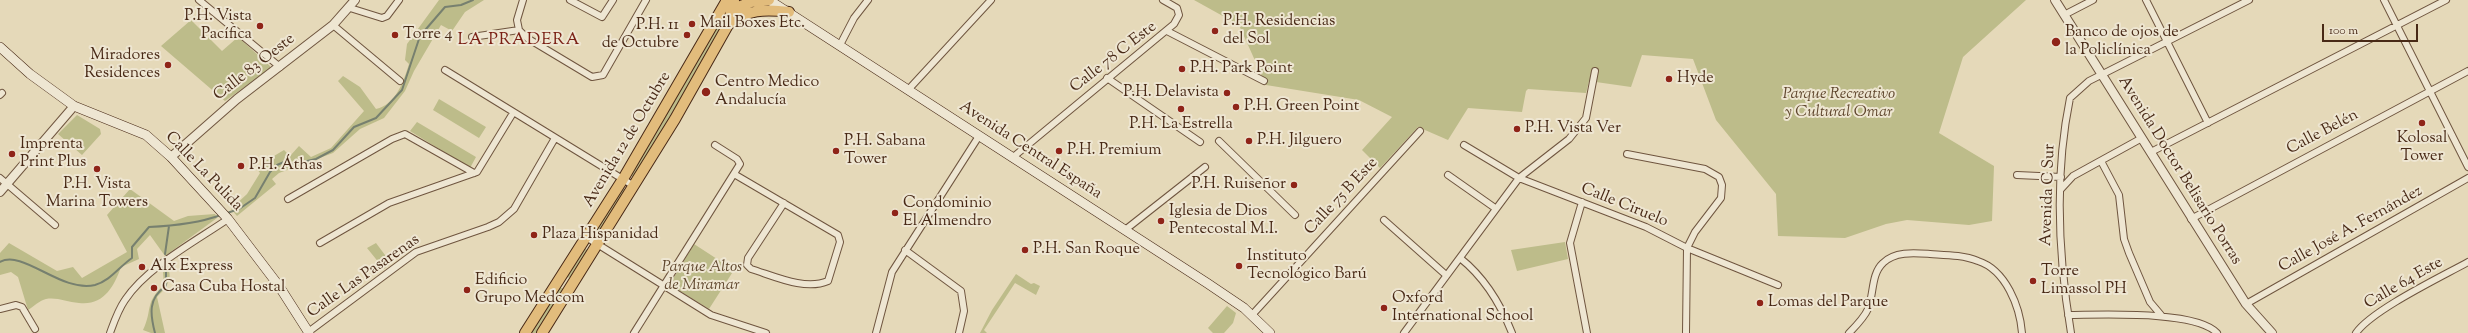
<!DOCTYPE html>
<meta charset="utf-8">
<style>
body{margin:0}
#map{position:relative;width:2468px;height:333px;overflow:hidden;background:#e5d9b9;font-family:"Sorts Mill Goudy",serif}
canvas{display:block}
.scale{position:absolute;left:2322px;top:24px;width:96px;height:18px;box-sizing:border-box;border:2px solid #482916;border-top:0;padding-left:5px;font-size:12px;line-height:14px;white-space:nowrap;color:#482916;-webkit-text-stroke:3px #eee6d2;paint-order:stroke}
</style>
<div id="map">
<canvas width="2468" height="333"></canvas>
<div class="scale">100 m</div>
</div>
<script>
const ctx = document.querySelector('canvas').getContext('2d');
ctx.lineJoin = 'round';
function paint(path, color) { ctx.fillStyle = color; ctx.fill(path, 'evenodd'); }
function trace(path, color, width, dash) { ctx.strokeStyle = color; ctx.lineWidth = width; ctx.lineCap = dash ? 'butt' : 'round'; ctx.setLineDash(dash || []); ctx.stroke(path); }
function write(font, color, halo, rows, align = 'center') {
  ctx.font = font + ' "Sorts Mill Goudy",serif'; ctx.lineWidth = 4; ctx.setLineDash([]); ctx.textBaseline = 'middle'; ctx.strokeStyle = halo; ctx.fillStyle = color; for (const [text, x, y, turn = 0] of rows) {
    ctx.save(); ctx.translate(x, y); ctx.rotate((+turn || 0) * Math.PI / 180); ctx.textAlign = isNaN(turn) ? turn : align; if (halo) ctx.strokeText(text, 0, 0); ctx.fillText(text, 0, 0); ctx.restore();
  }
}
const green = new Path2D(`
 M439 0H484L465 12 452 31 441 25 414 71 405 91 384 118 360 129 333 153 279 173 272 179 276 184 237 216 231 209 247 194 260 173 257 169 264 162 284 150 290 156 299 146 311 157 331 148 364 111 338 81 343 76 360 87 376 109C396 105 404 80 409 64L405 60 407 44Z
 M1194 0H2026L1963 57 1939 133 1994 166 1992 221 1969 225 1907 220 1886 224 1845 238 1778 236 1776 194 1716 120 1693 59 1642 55 1631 87 1589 81 1586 93 1528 89 1526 91 1522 112 1468 108 1448 140 1418 127 1380 168 1362 150 1392 117 1359 100 1266 85 1239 25Z
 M191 20 222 51 238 37 270 66V69L225 101 161 46Z
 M724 21 637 176H632L631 173 717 27Z
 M439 99 486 127 479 138 433 110Z
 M77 115 100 129 101 134 82 155 58 134Z
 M417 122 476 157 470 168 410 131Z
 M621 188 627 190 597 236 594 234Z
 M130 189 174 221 188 216 215 214 217 218 165 256 150 235 137 249 139 259 121 267C114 287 103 306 79 303 67 302 57 297 46 299 40 300 33 307 28 310L18 277 11 272 0 275V253L9 243 57 271 73 267 82 278 127 252 107 215Z
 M1565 242 1568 259 1517 271 1511 250Z
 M376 243 391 263 384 269 367 248Z
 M694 244 734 270 709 309 672 286 671 282Z
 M584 248 589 251 572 277 564 278Z
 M167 266C174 279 166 288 157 297L165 333H151L143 330C153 309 144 303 164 285L163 272Z
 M1016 274 1031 284 1034 283 1040 286 1036 295 1015 283 984 330 987 333H980L992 310Z
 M561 288 566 289 538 333H529L558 289Z
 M1227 306 1236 313 1233 323 1224 333H1213L1208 328Z`);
const stream = new Path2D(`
 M227 213 239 209 255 198 270 172 277 165 284 162 294 164 316 159 333 150 354 127 376 118 402 90 420 36 445 7 461 5 473 0
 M165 254 169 226
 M0 262C23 249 61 293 95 285 110 281 120 266 132 258V247L149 227C172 226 199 223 221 215
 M155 333C150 314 148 298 166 286V269`);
const minor = new Path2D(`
 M199 0 280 67
 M570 0 602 17 613 0
 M2146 0 2208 123
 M2384 0 2468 167
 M350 8 382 18 387 16 399 0
 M2064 15 2093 0
 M333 25 400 81
 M519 30 527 38 592 77 603 75 646 0
 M519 30 517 20 523 0
 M1167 31 1264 81
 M472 37 519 30
 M840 45 854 18 868 0
 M445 70 634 186
 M1107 78 1200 142
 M908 90 991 0
 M0 95 2 93
 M1219 141 1295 215
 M1464 145 1519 178 1646 227 1687 248 1778 285
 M2151 152 2446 0
 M1627 154 1705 169 1719 177 1722 185 1721 198 1695 232 1687 248 1686 333
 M1012 158 1174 24 1179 15 1177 8 1163 0
 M2101 161 2119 195 2124 239 2129 253 2150 302 2161 315
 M734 174 838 235 840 242 828 281C805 291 774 276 751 269L747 265 748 258 784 203
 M1448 175 1495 208
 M2017 175 2061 177
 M0 178 55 225
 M2061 189 2073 176 2142 138
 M288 199 392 139 405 134 474 173
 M1582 202 1570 243 1587 333
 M2191 219 2468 71
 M1384 220 1446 275
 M1125 230 1205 167
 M586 237 711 315 766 333
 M320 243 389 203 477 172 513 113
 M905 250 961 291 964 311 959 333
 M1460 258C1484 277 1501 305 1512 333
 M2246 304 2468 178
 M0 309 16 305 22 307 35 329
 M1252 315 1420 131
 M2068 315C2101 315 2196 310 2217 333
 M110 333C114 322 118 310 125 300 147 267 196 241 228 219
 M307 333 416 252 488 227 499 222 514 209 555 138
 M634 333 740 164 737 159 715 145
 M876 333 892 272 979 136
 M1404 333 1519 178 1569 139 1586 118 1595 71
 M1849 333C1856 326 1864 318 1868 309 1874 294 1871 274 1883 263 1895 251 1915 253 1930 254 1946 255 1963 255 1978 261 2006 270 2020 307 2022 333
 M2071 333C2058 255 2054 176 2070 98L2089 81 2249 0
 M2356 333C2372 310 2441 277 2468 262`);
const tertiary = new Path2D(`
 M2055 0 2246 304 2272 333
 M171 157 237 99 333 25 355 0
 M0 192 74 106`);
const secondary = new Path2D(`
 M769 0 1207 283 1244 308 1270 333
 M0 47 30 74 74 106 146 135 171 157 228 219 279 286 309 333`);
const primary = new Path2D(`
 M733 9 751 2 769 0
 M728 25C746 9 766 9 789 12
 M525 333 623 179 727 0
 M542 333 675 119 728 25 734 0`);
const markers = [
 [692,24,4,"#8f2418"],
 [260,26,4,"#8f2418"],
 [1215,31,4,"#8f2418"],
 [395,35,4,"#8f2418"],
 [687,35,4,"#8f2418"],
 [2056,42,5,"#8f2418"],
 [168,65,4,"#8f2418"],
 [1182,69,4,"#8f2418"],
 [1669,79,4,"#8f2418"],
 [706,92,5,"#8f2418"],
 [1227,93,4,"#8f2418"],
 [1236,107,4,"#8f2418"],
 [1181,109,4,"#8f2418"],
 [2422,123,4,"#8f2418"],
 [1517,129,4,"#8f2418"],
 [1249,141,4,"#8f2418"],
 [836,151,4,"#8f2418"],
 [1059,151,4,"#8f2418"],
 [12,154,4,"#8f2418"],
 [241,166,4,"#8f2418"],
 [97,169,4,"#8f2418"],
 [1294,185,4,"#8f2418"],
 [895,213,4,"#8f2418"],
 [1161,221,4,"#8f2418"],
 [534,235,4,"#8f2418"],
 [1025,250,4,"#8f2418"],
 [1239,266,4,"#8f2418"],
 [142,267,4,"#8f2418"],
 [2033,281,4,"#8f2418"],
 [154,288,4,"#8f2418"],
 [467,290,4,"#8f2418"],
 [1760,303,4,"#8f2418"],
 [1384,308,4,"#8f2418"]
];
const poiNames = [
 ["P.H. Vista",252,17,"right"],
 ["Pacífica",252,35,"right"],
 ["P.H. Residencias",1223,22],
 ["del Sol",1223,40],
 ["Mail Boxes Etc.",700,24],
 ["P.H. 11",679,26,"right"],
 ["de Octubre",679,44,"right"],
 ["Banco de ojos de",2065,33],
 ["la Policlínica",2065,51],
 ["Torre 4",403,35],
 ["Miradores",160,56,"right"],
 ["Residences",160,74,"right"],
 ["P.H. Park Point",1190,69],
 ["Hyde",1677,79],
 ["Centro Medico",715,83],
 ["Andalucía",715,101],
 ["P.H. Delavista",1219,93,"right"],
 ["P.H. Green Point",1244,107],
 ["P.H. La Estrella",1181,125,"center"],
 ["P.H. Vista Ver",1525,129],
 ["Kolosal",2422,139,"center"],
 ["Tower",2422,157,"center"],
 ["P.H. Jilguero",1257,141],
 ["P.H. Sabana",844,142],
 ["Tower",844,160],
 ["Imprenta",20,145],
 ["Print Plus",20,163],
 ["P.H. Premium",1067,151],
 ["P.H. Áthas",249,166],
 ["P.H. Vista",97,185,"center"],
 ["Marina Towers",97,203,"center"],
 ["P.H. Ruiseñor",1286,185,"right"],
 ["Condominio",903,204],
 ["El Almendro",903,222],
 ["Iglesia de Dios",1169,212],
 ["Pentecostal M.I.",1169,230],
 ["Plaza Hispanidad",542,235],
 ["P.H. San Roque",1033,250],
 ["Instituto",1247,257],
 ["Tecnológico Barú",1247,275],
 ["Alx Express",150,267],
 ["Torre",2041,272],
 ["Limassol PH",2041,290],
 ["Edificio",475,281],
 ["Grupo Medcom",475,299],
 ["Casa Cuba Hostal",162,288],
 ["Oxford",1392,299],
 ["International School",1392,317],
 ["Lomas del Parque",1768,303]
];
const streetNames = [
 ["Calle 78 C Este",1114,58,-38],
 ["Calle 83 Oeste",255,68,-38],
 ["Calle Belén",2323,133,-28],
 ["Avenida 12 de Octubre",628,140,-59],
 ["Avenida Central España",1030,151,33],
 ["Avenida Doctor Belisario Porras",2179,171,58],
 ["Calle La Pulida",203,172,46],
 ["Avenida C Sur",2049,195,-88],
 ["Calle 75 B Este",1342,197,-47],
 ["Calle Ciruelo",1624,206,22],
 ["Calle José A. Fernández",2351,230,-29],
 ["Calle Las Pasarenas",364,277,-35],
 ["Calle 64 Este",2404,284,-30]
];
const parkNames = [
 ["Parque Recreativo",1839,95],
 ["y Cultural Omar",1839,113],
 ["Parque Altos",702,268],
 ["de Miramar",702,286]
];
const neighbourhoodNames = [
 ["LA PRADERA",519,41]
];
paint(green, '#bdbc8a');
trace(stream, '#77806f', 2);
trace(minor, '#6f553f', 8);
trace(tertiary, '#6f553f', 10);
trace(secondary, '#482916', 10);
trace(primary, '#482916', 12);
trace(minor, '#eee6d2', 6);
trace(tertiary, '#eee6d2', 8);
trace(secondary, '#eee6d2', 9);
trace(primary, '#e2bc7c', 10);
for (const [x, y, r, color] of markers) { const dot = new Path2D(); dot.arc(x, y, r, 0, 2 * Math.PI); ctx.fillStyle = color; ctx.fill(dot); trace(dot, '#eee6d2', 1.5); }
write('16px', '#482916', '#eee6d2', poiNames, 'left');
write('16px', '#482916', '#eee6d2', streetNames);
write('italic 16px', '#5f462d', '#eee6d2', parkNames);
ctx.letterSpacing = '1px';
write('17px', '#7a1f14', '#eee6d2', neighbourhoodNames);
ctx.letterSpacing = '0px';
</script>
